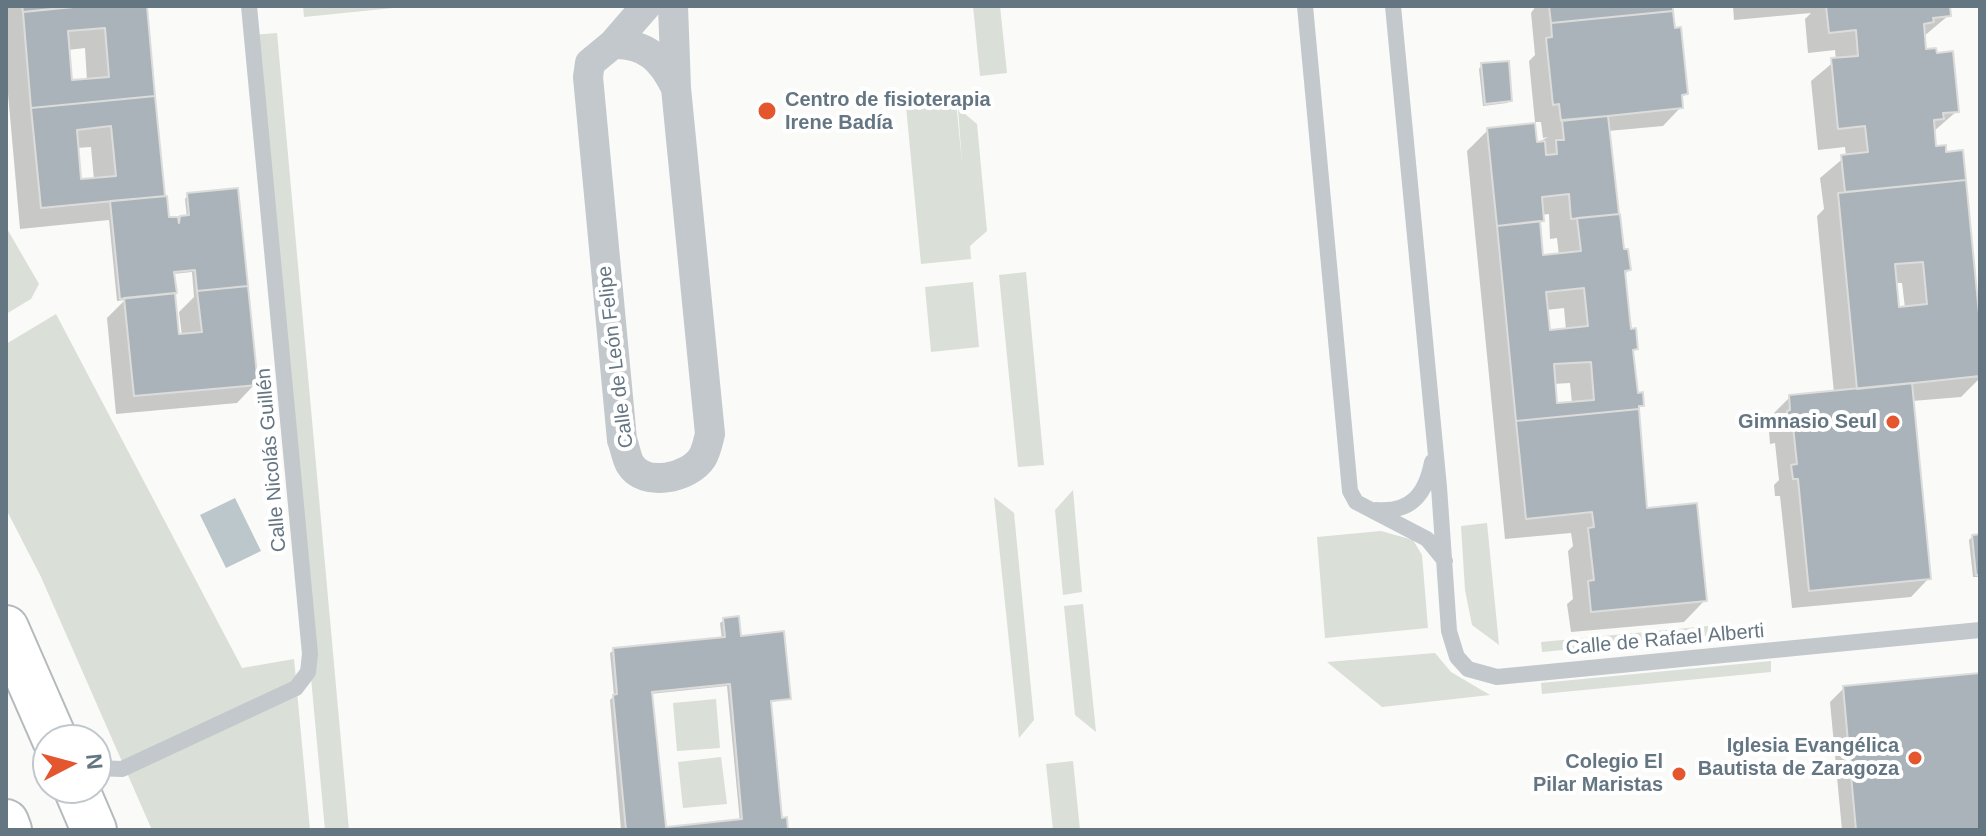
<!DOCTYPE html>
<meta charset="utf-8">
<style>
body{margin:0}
#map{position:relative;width:1986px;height:836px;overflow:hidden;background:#fafaf8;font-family:Arial,sans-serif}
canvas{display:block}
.frame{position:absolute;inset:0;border:8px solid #657683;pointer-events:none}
.north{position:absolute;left:32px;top:724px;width:80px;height:80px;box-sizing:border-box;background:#fff;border:2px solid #c1c8cd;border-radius:50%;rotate:84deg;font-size:22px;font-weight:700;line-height:32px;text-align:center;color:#657683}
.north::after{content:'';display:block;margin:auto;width:28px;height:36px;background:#e4572e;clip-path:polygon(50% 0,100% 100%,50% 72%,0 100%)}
</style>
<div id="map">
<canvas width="1986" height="836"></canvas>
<div class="frame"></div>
<div class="north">N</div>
</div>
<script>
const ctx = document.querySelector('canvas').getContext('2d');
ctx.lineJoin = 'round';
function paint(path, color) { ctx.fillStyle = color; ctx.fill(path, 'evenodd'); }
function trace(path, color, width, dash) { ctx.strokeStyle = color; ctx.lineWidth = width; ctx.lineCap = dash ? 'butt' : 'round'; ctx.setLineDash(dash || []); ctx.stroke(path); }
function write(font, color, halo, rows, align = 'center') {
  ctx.font = font + ' Arial,sans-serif'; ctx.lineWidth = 8; ctx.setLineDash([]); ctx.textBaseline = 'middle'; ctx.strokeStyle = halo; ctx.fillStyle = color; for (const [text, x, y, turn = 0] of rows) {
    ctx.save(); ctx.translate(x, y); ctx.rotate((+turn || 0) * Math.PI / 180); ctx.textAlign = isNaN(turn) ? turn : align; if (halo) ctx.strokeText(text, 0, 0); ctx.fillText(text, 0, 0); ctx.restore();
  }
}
const green = new Path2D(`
 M303 6H413L304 17Z
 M973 6H1000L1007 73 980 76Z
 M277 33 349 830H325L252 35Z
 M956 101 962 163 958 108 977 124 987 231 970 246 971 259 921 264 906 106Z
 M6 227 39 284 31 299 6 314Z
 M1026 272 1044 465 1018 467 999 275Z
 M973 282 979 347 931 352 925 287Z
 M56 314 242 668 294 659 310 830H152L41 577 6 509V344Z
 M1073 490 1082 592 1063 595 1055 510Z
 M994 497 1014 513 1034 720 1019 738Z
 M1487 523 1499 645 1472 625 1465 590 1461 526Z
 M1381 531 1413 540 1422 555 1428 628 1325 638 1317 537Z
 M1083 604 1096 732 1075 715 1064 606Z
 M1708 626 1709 636 1542 652 1541 642Z
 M1435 653 1451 672 1490 695 1382 707 1327 662Z
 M1771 661V672L1542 694 1541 683Z
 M716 699 720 748 677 751 673 703Z
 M721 757 727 804 683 808 678 762Z
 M1073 761 1080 830H1053L1046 764Z`);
const water = new Path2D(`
 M235 498 261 551 226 568 200 515Z`);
const shadow = new Path2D(`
 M6 6H67V10L78 6H144L163 195 160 199 167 220 178 221 187 218 185 199 188 195 255 384 237 403 116 414 107 318 125 300 117 301 109 220 20 229 6 71ZM85 48 87 81 71 82 68 50ZM91 147 94 180 79 181 76 148ZM192 272 194 297 179 312 182 336 177 337 173 274Z
 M1536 6H1671L1686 93 1680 99 1681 107 1663 126 1608 131 1622 252 1629 270 1624 275 1629 331 1636 349 1631 354 1636 395 1642 405 1637 410 1646 510 1705 600 1684 622 1571 632 1567 604 1573 599 1568 551 1573 546 1571 533 1505 539 1467 151 1488 130 1535 144 1548 137 1543 138 1541 122H1535L1529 61 1535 55 1531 13ZM1549 214 1550 239 1557 238 1559 256 1541 258V215ZM1564 308 1566 330 1548 332 1546 310ZM1570 383 1572 404 1555 405 1553 384Z
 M1733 6H1948L1949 15 1923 37 1925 51 1957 111 1933 132 1934 148 1945 154 1962 152 1980 378 1961 397 1912 401 1929 578 1911 597 1792 608 1780 496H1775L1774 485 1779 480 1775 443 1770 444 1769 431 1773 427 1772 415 1790 397 1834 393 1817 216 1824 209 1820 178 1846 156 1845 147 1818 150 1811 81 1836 60 1835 50 1808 53 1805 19 1811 13 1734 20ZM1895 283H1902L1905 308 1897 309Z
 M1482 65 1510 100 1507 103 1483 106 1479 69Z
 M1973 536H1980V577H1973L1969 540Z
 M724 620 788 698 769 703 780 820 786 830H621L610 700 614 696 610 653 614 650 722 640 720 623ZM727 686 740 822 664 829 650 694Z
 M1980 675V830H1842L1830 702 1844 688Z`);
const building = new Path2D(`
 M22 6H69V7L23 12Z
 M147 6 155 96 31 108 23 12 84 6ZM105 28 109 77 72 80 68 31Z
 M1549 6H1673V11L1551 23Z
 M1826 6H1950L1951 16 1933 18 1934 22 1924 24 1926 49 1936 48 1937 53 1953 51 1959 112 1943 113 1944 119 1934 120 1936 146 1946 145V152L1963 150 1966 180 1845 192 1841 155 1868 152 1865 126 1838 129 1831 58 1858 56 1856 30 1829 33Z
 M1673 11 1675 28 1681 27 1688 94 1682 95 1683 108 1561 121 1559 104 1553 105 1546 38 1552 37 1551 23Z
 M1509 61 1512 101 1485 104 1481 63Z
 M155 96 165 196 41 208 31 108ZM111 126 116 176 81 179 77 130Z
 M1608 116 1619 214 1571 219 1569 194 1542 197 1544 221 1497 226 1487 128 1535 123 1537 142 1545 141 1546 155 1557 154 1556 140H1564L1562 120Z
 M1966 180 1980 324V376L1857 389 1838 193ZM1923 262 1927 304 1899 307 1895 264Z
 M238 188 248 286 197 291 195 270 174 272 177 293 120 299 110 201 167 196 169 217H178L179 223 180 216 189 215 187 193Z
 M1620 214 1624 249H1628L1631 270 1625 271 1631 329 1636 328 1638 349 1633 350 1638 393 1643 392 1644 406H1639V409L1516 421 1497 226 1540 221 1543 255 1581 251 1577 218ZM1584 288 1588 326 1550 330 1546 292ZM1591 362 1594 400 1557 403 1554 364Z
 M248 286 258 385 134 396 124 298 175 293 179 334 202 332 197 291Z
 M1912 383 1931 579 1809 591 1798 479H1793L1791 465 1797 464 1793 426H1788L1787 411 1790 410 1789 395Z
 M1639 409 1647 508 1697 503 1707 601 1591 612 1588 581 1594 580 1588 528 1594 527 1592 512 1526 519 1516 421Z
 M1980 534V575H1976L1972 535Z
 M739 616 741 636 784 631 791 699 771 701 782 818 787 817 788 830H626L613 695 617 694 613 648 725 637 723 618ZM730 684 742 819 666 827 652 692Z
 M1980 673V830H1856L1843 686Z`);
const service = new Path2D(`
 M1305 6 1350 491 1356 502 1427 539 1445 561
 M1393 6 1439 487 1449 631 1457 657 1468 669 1497 677 1980 630
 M1376 510C1412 513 1426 493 1432 462
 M96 768 122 769 296 688 308 672 310 654 249 6`);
const minor = new Path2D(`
 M646 6 613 44 590 63 588 77 622 440C625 447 626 457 630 464 644 488 689 478 702 458 706 452 708 442 710 434L676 88 673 6
 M613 44C646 43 662 59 676 88`);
const primary = new Path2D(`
 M6 628 55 740
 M76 788 94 830
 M6 822 9 830`);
const markers = [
 [767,111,10,"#e4572e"],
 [1893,422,8,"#e4572e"],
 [1915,758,8,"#e4572e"],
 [1679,774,8,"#e4572e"]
];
const poiNames = [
 ["Centro de fisioterapia",785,100,"left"],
 ["Irene Badía",785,123,"left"],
 ["Gimnasio Seul",1877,422],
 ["Iglesia Evangélica",1899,746],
 ["Bautista de Zaragoza",1899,769],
 ["Colegio El",1663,762],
 ["Pilar Maristas",1663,785]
];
const streetNames = [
 ["Calle de León Felipe",616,357,-97],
 ["Calle Nicolás Guillén",272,460,-95],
 ["Calle de Rafael Alberti",1665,640,-5]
];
paint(green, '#dadfd7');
paint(water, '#bbc7cb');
paint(shadow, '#0003');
paint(building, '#aab3b9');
trace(building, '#dcdcda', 2);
trace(primary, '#b5babe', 48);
trace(service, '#c3c8cc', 16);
trace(minor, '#c3c8cc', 30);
trace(primary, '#fff', 44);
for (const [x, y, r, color] of markers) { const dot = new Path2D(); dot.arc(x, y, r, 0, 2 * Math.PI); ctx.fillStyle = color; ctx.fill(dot); trace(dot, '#fff', 3); }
write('bold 20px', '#657683', '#fff', poiNames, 'right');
write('20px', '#657683', '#fff', streetNames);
</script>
